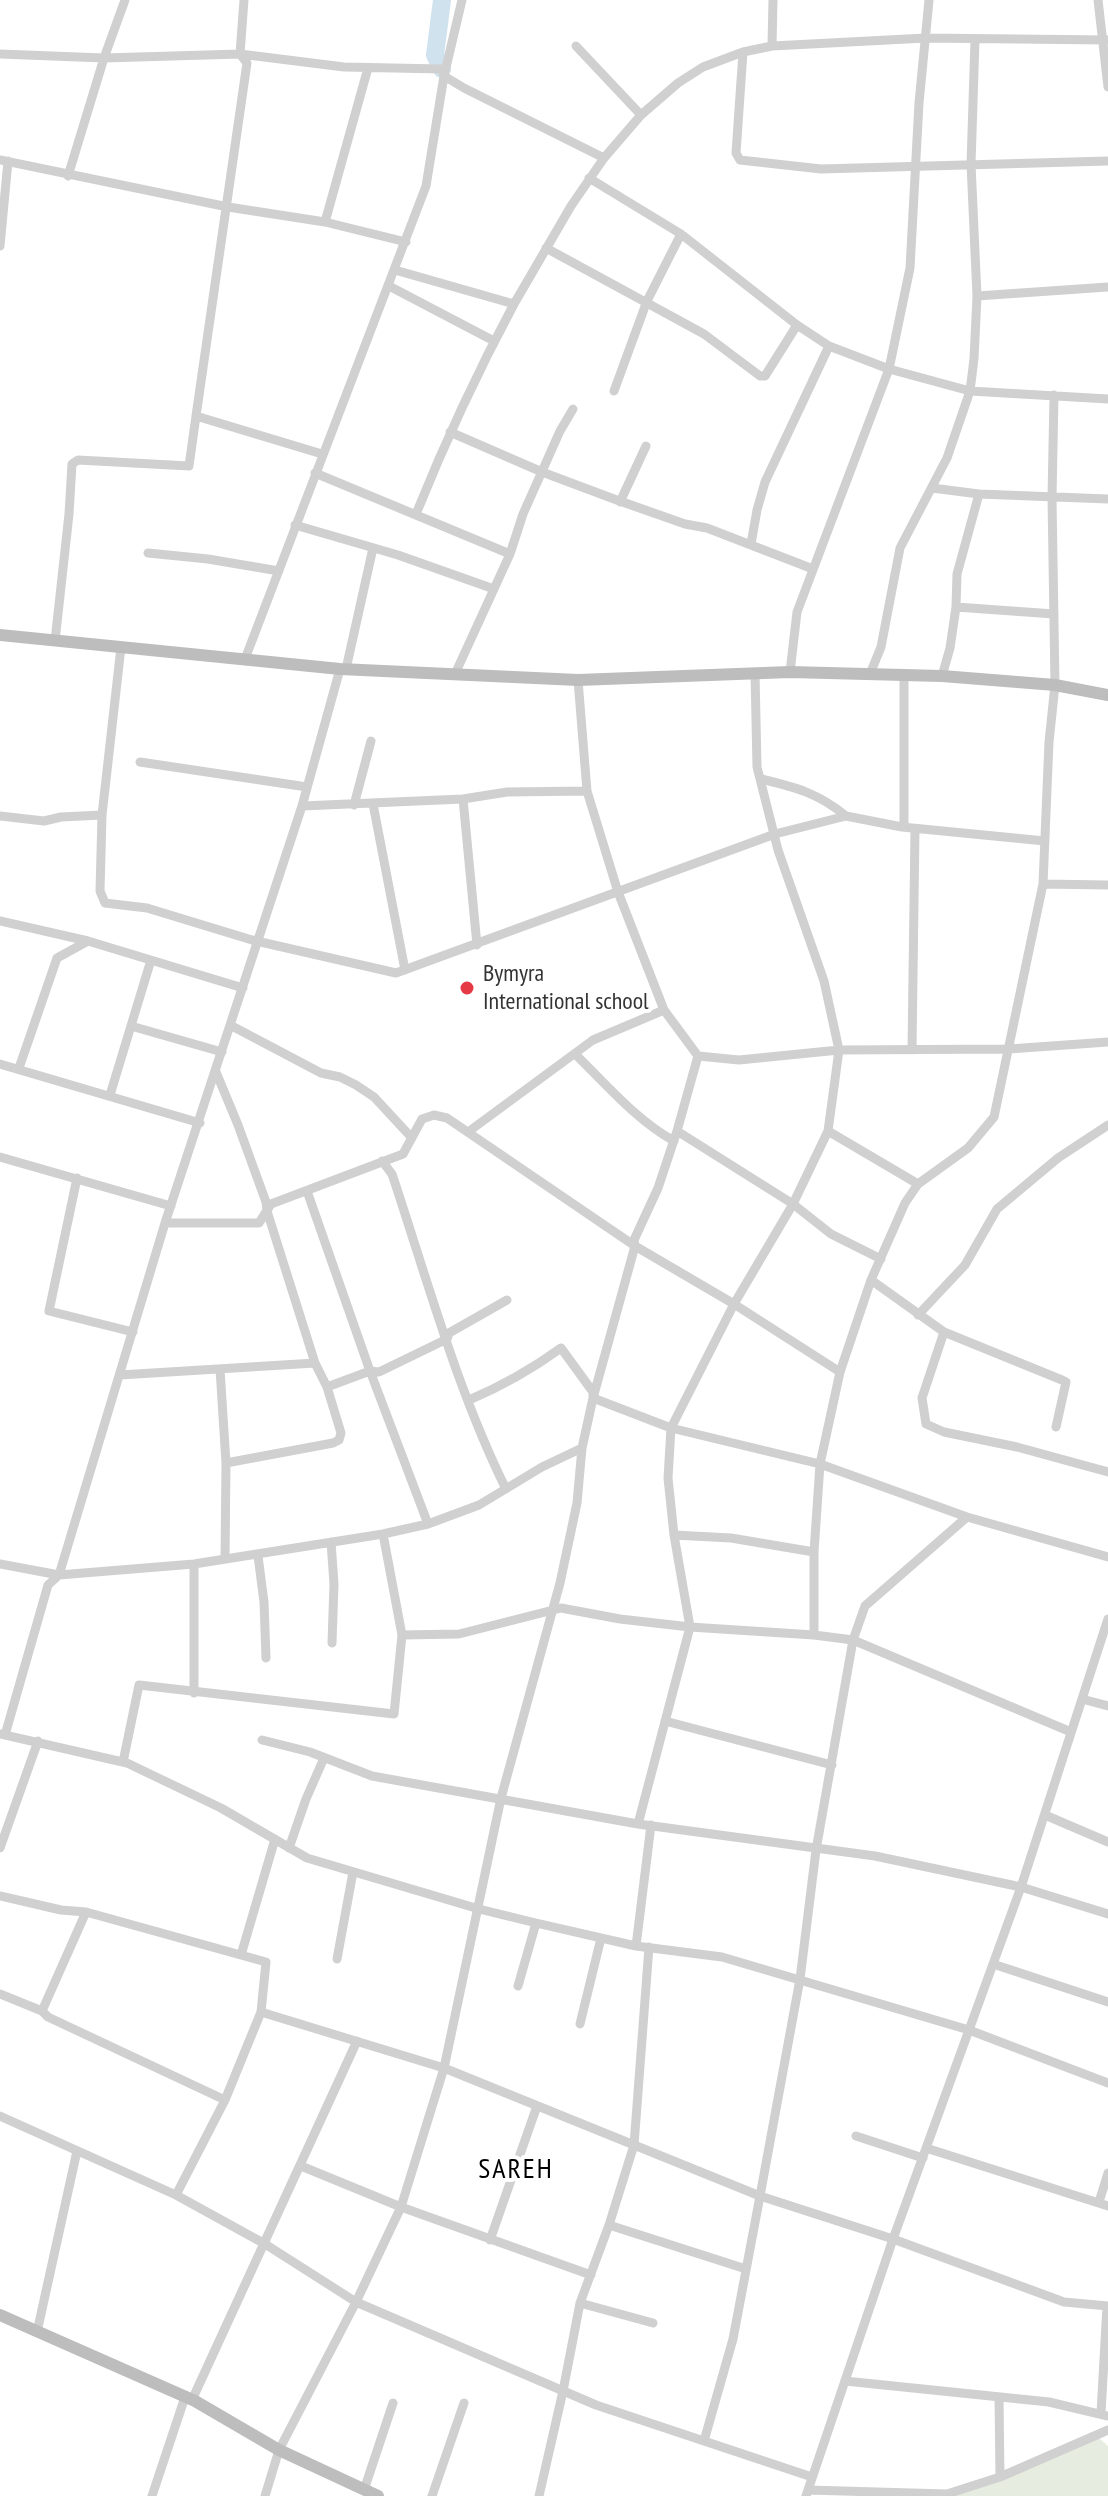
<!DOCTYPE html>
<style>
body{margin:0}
canvas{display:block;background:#fff}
</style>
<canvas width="1108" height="2496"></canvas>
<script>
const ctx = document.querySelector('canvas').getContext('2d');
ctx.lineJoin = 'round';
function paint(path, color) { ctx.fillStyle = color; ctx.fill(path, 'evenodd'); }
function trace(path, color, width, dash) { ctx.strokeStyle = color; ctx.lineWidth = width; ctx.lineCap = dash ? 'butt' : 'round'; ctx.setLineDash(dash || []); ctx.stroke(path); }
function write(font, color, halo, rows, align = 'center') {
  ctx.font = font + ' "PT Sans Narrow",sans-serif'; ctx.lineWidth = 8; ctx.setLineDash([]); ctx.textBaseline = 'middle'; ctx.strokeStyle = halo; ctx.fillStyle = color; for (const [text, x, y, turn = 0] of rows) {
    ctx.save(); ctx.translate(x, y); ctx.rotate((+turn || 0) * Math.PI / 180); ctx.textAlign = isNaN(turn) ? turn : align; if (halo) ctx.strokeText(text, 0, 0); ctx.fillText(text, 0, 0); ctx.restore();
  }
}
const green = new Path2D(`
 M1099 2438 1108 2446V2496H952Z`);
const river = new Path2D(`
 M442 0 435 55 442 69`);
const street = new Path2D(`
 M244 0 240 54 247 63 196 416 322 454
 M1098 0 1108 87
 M576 46 641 115
 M772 46 773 0
 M743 52 736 153 740 160 821 169 1108 161
 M0 54 104 58 240 54 344 67 442 69 444 76 464 88 604 158
 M0 160 228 207 325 222 406 242
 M68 176 104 58 125 0
 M589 178 681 234 797 325 829 346 889 369 970 391 1108 399
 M325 222 368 68
 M0 246 8 161
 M546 248 704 334 760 376H765L797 325
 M395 270 514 304 571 206 604 158 641 115 678 83 703 67 743 52 772 46 926 38 1108 40
 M389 286 494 341
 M977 296 1108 287
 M614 391 647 301 681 234
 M450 432 542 472 614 499 685 524 707 528 813 569
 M315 473 510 554
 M932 488 979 494 1108 499
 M620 502 646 446
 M416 514C445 442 477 373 514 304
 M295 525 398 555 494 589
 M751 544 757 510 765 482 829 346
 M148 553 208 559 279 571
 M956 607 957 574 979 494
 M55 641 69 514 72 464 78 460 189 466 196 416
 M121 647 102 815 100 891 105 903 147 908 252 940 396 973 775 834 846 816 902 827 1045 841
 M245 659 426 186 444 76 462 0
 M346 669 373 548
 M790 672 797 612 889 369 910 268 919 103 929 0
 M455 674 510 554 523 514 560 431 573 409
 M870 674 881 647 900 548 947 458 970 391 974 359 977 296 971 164 975 40
 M904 675V827
 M942 676 950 648 956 607 1054 614
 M578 680 587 791 618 892 664 1010 698 1056 739 1060 839 1050 1009 1049 1108 1042
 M140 762 307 787
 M761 779C795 787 818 793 846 816
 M463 799 477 945
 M373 804 405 970
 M354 805 371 741
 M302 806 463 799 507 792 587 791
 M0 816 44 821 61 817 102 815
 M1043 884 1108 885
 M0 921 88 941 243 988
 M230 1025 321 1073 340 1077 356 1085 374 1097 412 1138
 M131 1026 222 1052
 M912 1050 915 829
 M575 1054C606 1084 636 1120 674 1141
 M698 1056 677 1131 793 1204 831 1234 881 1259
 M0 1064 200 1123
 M19 1068 57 958 88 941
 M216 1072 238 1125 266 1202 267 1211 315 1363 327 1387 341 1433 339 1440 333 1443 226 1463
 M110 1095 151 960
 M828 1131 918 1184
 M468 1132 593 1040 664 1010
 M0 1157 171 1206
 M382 1161 392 1174C427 1279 457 1390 506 1489
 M77 1178 49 1311 133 1332
 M307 1191 370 1371 428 1524
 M165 1223H259L271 1204 403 1154 422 1119 434 1115 447 1118 635 1246 734 1304 840 1372
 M871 1280 944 1332 1062 1380 1066 1382 1056 1427
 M918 1315 965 1265 997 1209 1058 1158 1108 1125
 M944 1332 922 1398 926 1424 944 1432 1017 1447 1108 1472
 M220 1369 226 1463 225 1559
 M120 1375 315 1363
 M327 1387 370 1371 379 1372 447 1339 449 1333 507 1300
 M469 1400C502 1386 532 1369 561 1348L593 1392V1398L671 1428 734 1304 793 1204 828 1131 839 1050 824 981 778 850 757 767 755 673
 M674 1535 731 1538 814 1552
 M331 1542 334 1584 332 1643
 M258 1556 264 1602 266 1658
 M0 1564 59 1575 194 1564 383 1534 428 1524 479 1505 542 1467 582 1448
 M194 1564V1693
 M402 1635 459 1634 561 1608 620 1619 690 1627 814 1635 853 1640 1071 1732
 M814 1635V1552L820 1464 840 1372 871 1280 905 1203 918 1184 968 1148 994 1117 1043 884 1049 742 1055 685 1052 498 1054 395
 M1082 1699 1108 1706
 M665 1721 832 1765
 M0 1734 127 1763 221 1808 307 1858 479 1909 536 1923 636 1946 722 1957 969 2030 1108 2083
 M5 1735 48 1585 59 1575 165 1223 302 806 340 669
 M262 1740 310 1752 372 1776 638 1824 875 1856 1021 1887 1108 1914
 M123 1762 139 1685 394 1714 402 1635 383 1534
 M1045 1815 1108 1842
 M638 1824 690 1627 674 1535 668 1478 671 1428 820 1464 967 1517 1108 1557
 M0 1848 38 1741
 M289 1848 306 1799 324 1758
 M0 1896 61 1910 86 1912 266 1962 261 2012 225 2100 176 2195
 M636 1946 651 1825
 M241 1955 275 1839
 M337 1959 353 1872
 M993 1964 1108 2002
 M518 1986 536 1923
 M0 1994 42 2011 48 2017 225 2100
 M42 2011 86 1912
 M261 2012 444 2068 760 2196 893 2239 1064 2302 1108 2306
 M580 2024 601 1938
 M0 2116 176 2195 265 2244 356 2302 596 2405 812 2477
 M856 2136 923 2158
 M926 2148 1108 2206
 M301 2166 401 2207 591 2275
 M1099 2202 1108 2173
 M609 2225 746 2269
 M490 2240 537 2106
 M580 2303 653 2323
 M37 2332 77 2151
 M845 2381 1049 2402 1108 2416
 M999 2397 1000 2477
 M192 2400 357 2041
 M1101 2413 1107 2306
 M704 2441 733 2339 760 2196 800 1979 816 1850 853 1640 865 1606 967 1517
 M364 2490 393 2403
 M808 2490 947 2494 1000 2477 1108 2430
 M152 2496 185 2397
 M265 2496 279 2450 356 2302 401 2207 444 2068 501 1798 560 1583 577 1503 582 1448 593 1398 635 1246 634 1240 658 1188 677 1131
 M432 2496 464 2403
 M539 2496 563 2391 580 2303 609 2225 634 2145 649 1947
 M806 2496 893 2239 1021 1887 1108 1619`);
const secondary = new Path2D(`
 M0 635 340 669 578 680 790 672 942 676 1055 685 1108 695
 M0 2315 195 2401 279 2450 378 2496`);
const markers = [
 [467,988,8,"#e63946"]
];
const poiNames = [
 ["Bymyra",483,974],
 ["International school",483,1002]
];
const quarterNames = [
 ["SAREH",516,2170]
];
paint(green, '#e6ecdf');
trace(river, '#cfe2ee', 18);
trace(street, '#d0d0d0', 9);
trace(secondary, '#bdbdbd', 12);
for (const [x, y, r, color] of markers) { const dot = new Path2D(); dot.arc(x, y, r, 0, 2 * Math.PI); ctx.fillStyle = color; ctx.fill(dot); trace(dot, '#fff', 3); }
write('24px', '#333', '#fff', poiNames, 'left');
ctx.letterSpacing = '2px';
write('28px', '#000', '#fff', quarterNames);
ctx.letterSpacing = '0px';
</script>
